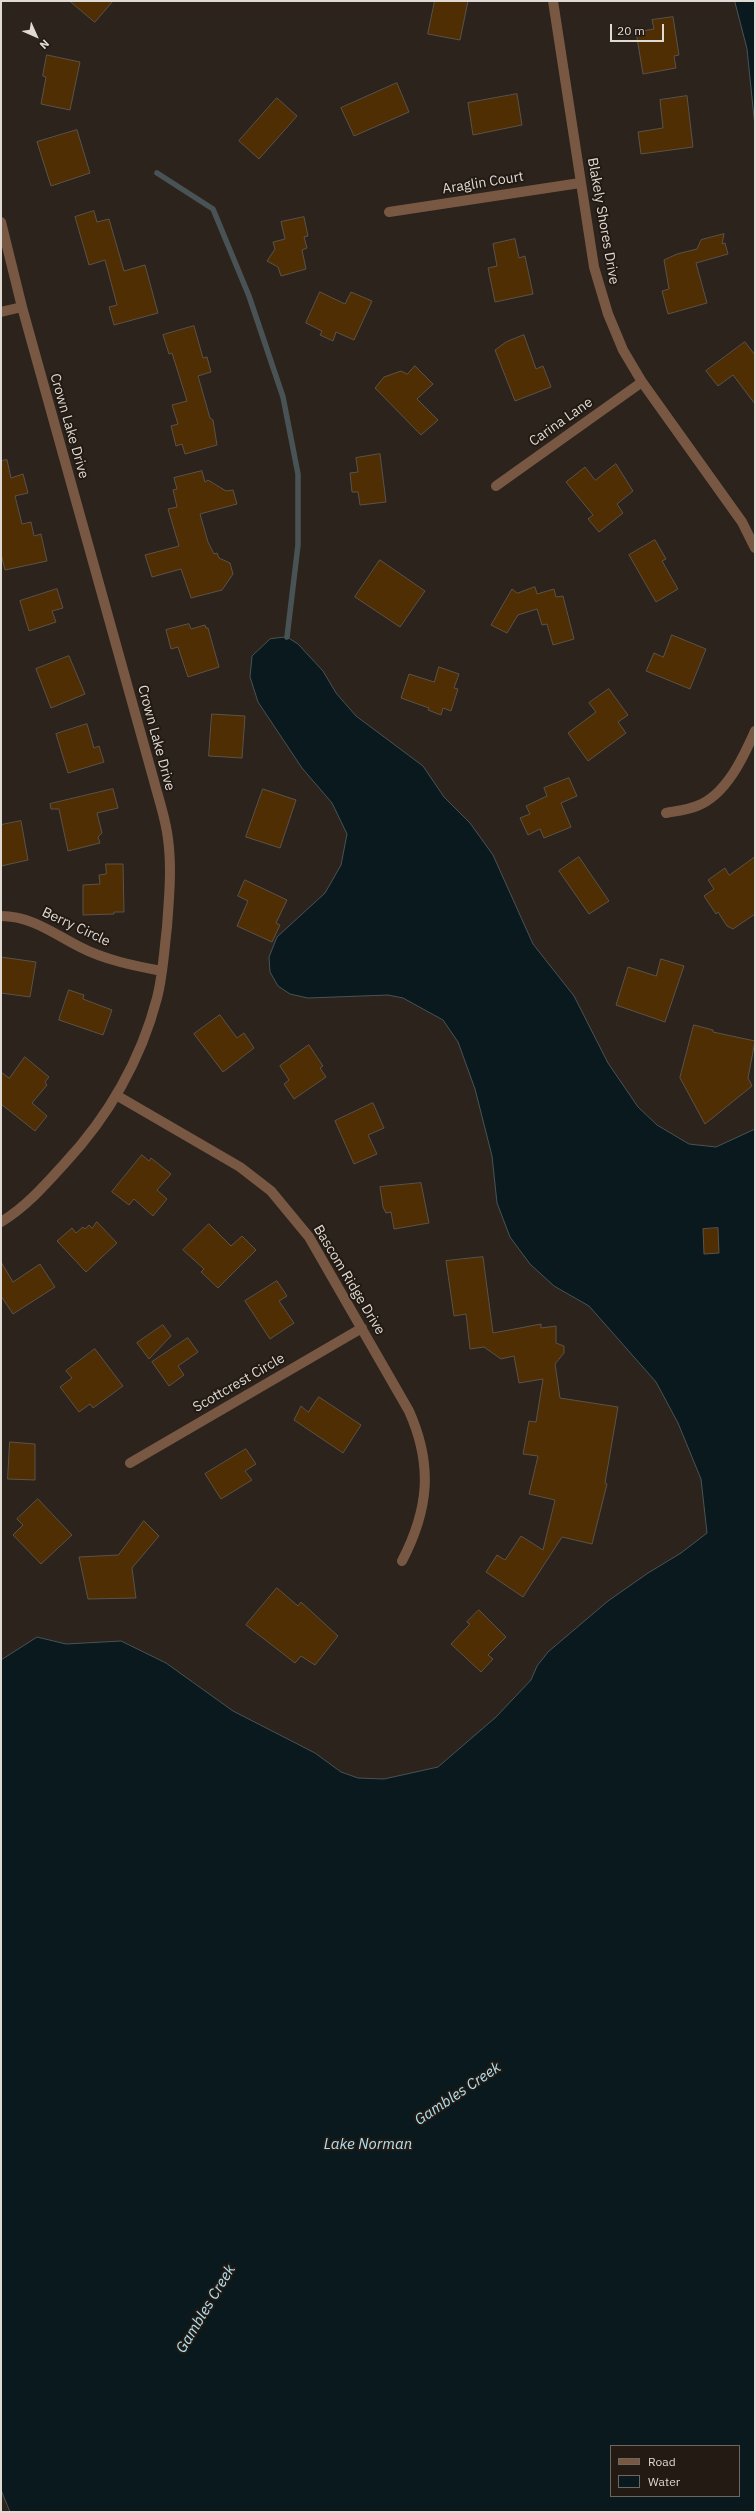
<!DOCTYPE html>
<style>
body{margin:0}
#map{position:relative;width:756px;height:2513px;overflow:hidden;background:#2c231c;font-family:"IBM Plex Sans",sans-serif}
canvas{display:block}
.frame{position:absolute;inset:0;border:2px solid #dfdad4;pointer-events:none}
.legend{position:absolute;left:610px;top:2445px;width:130px;height:52px;box-sizing:border-box;background:#221a13;border:1px solid #6e6760;margin:0;padding:5px 7px;list-style:none;font-size:12px;color:#dfdad4}
.legend li{display:flex;align-items:center;gap:8px;height:20px}
.legend b{width:20px;border:1px solid #6e6760}
.north{position:absolute;left:16px;top:16px;width:40px;height:40px;-webkit-text-stroke:3px #221a13;paint-order:stroke;rotate:135deg;font-size:11px;font-weight:700;line-height:16px;text-align:center;color:#dfdad4}
.north::after{content:'';display:block;margin:auto;width:14px;height:18px;background:#dfdad4;clip-path:polygon(50% 0,100% 100%,50% 72%,0 100%)}
.scale{position:absolute;left:610px;top:24px;width:54px;height:18px;box-sizing:border-box;border:2px solid #dfdad4;border-top:0;padding-left:5px;font-size:12px;line-height:14px;white-space:nowrap;color:#dfdad4;-webkit-text-stroke:3px #221a13;paint-order:stroke}
</style>
<div id="map">
<canvas width="756" height="2513"></canvas>
<div class="frame"></div>
<ul class="legend">
<li><b style="height:5px;background:#795843"></b>Road</li>
<li><b style="height:11px;background:#09191e"></b>Water</li>
</ul>
<div class="north">N</div>
<div class="scale">20 m</div>
</div>
<script>
const ctx = document.querySelector('canvas').getContext('2d');
ctx.lineJoin = 'round';
function paint(path, color) { ctx.fillStyle = color; ctx.fill(path, 'evenodd'); }
function trace(path, color, width, dash) { ctx.strokeStyle = color; ctx.lineWidth = width; ctx.lineCap = dash ? 'butt' : 'round'; ctx.setLineDash(dash || []); ctx.stroke(path); }
function write(font, color, halo, rows, align = 'center') {
  ctx.font = font + ' "IBM Plex Sans",sans-serif'; ctx.lineWidth = 4; ctx.setLineDash([]); ctx.textBaseline = 'middle'; ctx.strokeStyle = halo; ctx.fillStyle = color; for (const [text, x, y, turn = 0] of rows) {
    ctx.save(); ctx.translate(x, y); ctx.rotate((+turn || 0) * Math.PI / 180); ctx.textAlign = isNaN(turn) ? turn : align; if (halo) ctx.strokeText(text, 0, 0); ctx.fillText(text, 0, 0); ctx.restore();
  }
}
const water = new Path2D(`
 M735 1H755V127L747 49Z
 M287 637 298 644 323 671 336 693 356 716 423 766 444 797 470 823 493 855 533 944 574 996 608 1063 638 1107 657 1125 689 1144 716 1147 755 1129V2512H10L1 2490V1660L37 1637 66 1644 121 1641 166 1663 233 1711 315 1753 341 1772 358 1778 384 1779 438 1767 496 1717 531 1680 537 1666 548 1652 608 1601 648 1573 681 1553 707 1533 701 1479 678 1423 656 1382 589 1306 554 1286 530 1264 510 1237 497 1203 492 1156 475 1089 458 1042 443 1020 403 998 388 995 308 998 290 994 278 986 270 972 269 957 277 937 325 893 341 865 347 834 332 803 302 768 258 702 250 677 252 656 270 639ZM611 2446H739V2496H611Z`);
const stream = new Path2D(`
 M157 173 213 209 249 296 283 397 298 474V545L287 637`);
const building = new Path2D(`
 M70 1H113L95 22Z
 M435 1H468L460 40 428 34Z
 M673 17 679 55 674 56 676 68 643 74 636 32 654 29 652 20Z
 M47 55 80 62 70 110 41 104 46 77 43 76Z
 M397 83 409 112 354 136 341 108Z
 M517 94 522 125 473 135 468 103Z
 M687 96 693 147 641 154 638 132 663 128 660 100Z
 M277 98 297 116 259 159 239 141Z
 M77 130 90 173 51 186 37 142Z
 M94 211 97 222 109 219 124 271 145 265 158 313 114 325 109 307 117 305 105 260 89 265 75 217Z
 M304 217 308 236 304 237 307 248 302 250 306 269 281 276 278 267 267 261 275 249 273 242 285 239 281 222Z
 M724 234 722 244 725 243 728 254 696 263 707 303 668 314 662 291 669 289 664 260 677 254 697 249 701 240Z
 M515 239 519 258 525 256 533 294 495 302 488 268 497 266 493 244Z
 M320 292 345 304 351 292 372 301 354 340 336 332 333 341 320 335 322 331 306 323Z
 M194 326 203 358 207 357 211 372 198 376 210 418 213 420 217 445 185 454 182 444 176 446 171 426 178 424 172 405 187 401 172 353 169 354 163 335Z
 M524 335 536 369 543 366 551 387 515 401 495 350 506 342Z
 M745 342 755 355V404L733 375 718 386 706 371Z
 M415 366 433 384 417 399 438 420 421 435 375 388 384 377 401 371 407 374Z
 M380 454 386 502 360 505 358 492H352L350 473 358 472 356 458Z
 M7 460 11 478 23 474 28 493 15 496 22 524 31 522 34 536 41 534 47 561 5 570 1 554V461Z
 M616 464 633 491 617 504 623 513 599 532 588 519 593 515 566 482 585 467 595 480Z
 M202 471 205 482 208 480 226 491 233 490 237 504 200 514 208 542 214 554 217 553 219 558 230 563 233 574 222 590 191 598 181 569 152 577 145 555 179 546 168 509 177 507 173 490 177 489 174 478Z
 M655 540 666 559 662 561 678 589 656 602 629 555Z
 M380 560 425 591 400 627 355 597Z
 M535 587 537 594 554 589 556 597 563 596 574 639 553 645 547 624 542 625 537 609 518 615 507 633 491 625 512 589 517 593Z
 M57 589 63 608 52 611 56 622 29 631 20 601Z
 M189 624 191 629 205 625 206 628H208L219 667 188 677 178 647 171 649 166 630Z
 M672 635 706 649 690 689 646 671 654 653 663 657Z
 M69 656 85 694 51 708 36 669Z
 M439 667 459 674 454 688 458 689 451 711 443 708 441 715 428 710 429 708 401 698 409 674 434 682Z
 M609 689 628 715 618 722 626 733 588 761 568 733 596 712 589 703Z
 M212 714 245 716 242 758 209 756Z
 M87 724 94 748 99 746 104 762 68 773 56 734Z
 M569 778 577 796 561 803 571 827 544 838 540 829 528 835 520 818 530 814 526 806 547 796 544 788Z
 M113 789 118 808 97 813 102 833 98 837 100 843 68 851 59 809H51L50 804Z
 M263 789 296 800 280 848 246 837Z
 M21 821 28 860 1 866V825Z
 M579 857 609 901 589 914 559 871Z
 M755 857V914L733 929 727 926 718 912 716 914 704 896 714 889 708 880 725 868 729 875Z
 M106 864H123L124 912H114V914L83 915V885L100 884 99 875 106 874Z
 M245 880 287 900 276 923 280 925 272 942 237 926 248 901 238 896Z
 M1 957 36 962 30 997 1 993Z
 M661 959 684 966 665 1022 616 1005 628 967 656 976Z
 M69 990 84 995 83 999 112 1010 103 1035 59 1020Z
 M220 1015 237 1038 244 1033 254 1048 223 1072 194 1034Z
 M694 1025 713 1030V1032L755 1041 748 1078 752 1086 705 1124 680 1078Z
 M309 1045 323 1066 320 1068 326 1077 294 1099 284 1084 289 1080 280 1066Z
 M25 1057 49 1077 45 1082 47 1085 32 1103 47 1116 35 1131 1 1104V1072L9 1078Z
 M373 1103 384 1128 368 1135 377 1154 354 1164 335 1121Z
 M142 1155 149 1161 151 1158 171 1174 157 1190 167 1199 153 1216 134 1199 129 1205 112 1192Z
 M421 1183 429 1223 394 1229 391 1212 386 1213 383 1207 380 1187Z
 M97 1222 117 1243 86 1272 57 1241 72 1228 76 1233 83 1227 85 1229 89 1225 92 1228Z
 M209 1224 231 1246 242 1236 256 1250 218 1288 201 1272 204 1269 183 1250Z
 M718 1228 719 1253 704 1254 703 1229Z
 M483 1257 493 1333 541 1324V1328L556 1326V1343L564 1346V1353L555 1364 560 1398 618 1407 605 1483 607 1484 592 1544 562 1537 523 1597 486 1572 497 1555 505 1560 521 1536 543 1550 555 1500 529 1494 538 1456 523 1454 529 1421 536 1422 543 1379 519 1383 514 1356 501 1359 484 1347 470 1349 466 1314 454 1316 446 1261Z
 M1 1262 13 1282 40 1264 55 1287 13 1314 1 1296Z
 M277 1281 287 1296 279 1301 294 1323 270 1339 245 1301Z
 M163 1325 171 1336 149 1359 137 1343Z
 M188 1338 198 1352 178 1366 184 1375 169 1386 152 1362Z
 M95 1349 123 1386 93 1408 90 1404 79 1412 60 1387 72 1378 66 1371Z
 M319 1397 361 1425 343 1453 294 1420 301 1406 308 1412Z
 M10 1442 35 1444V1480L8 1479Z
 M246 1449 256 1464 245 1471 252 1480 221 1499 205 1474Z
 M38 1499 72 1535 41 1564 13 1535 23 1525 17 1519Z
 M144 1521 159 1536 132 1568 136 1598 88 1599 79 1557 118 1555Z
 M277 1588 298 1606 301 1602 338 1636 315 1665 301 1656 295 1663 246 1625Z
 M479 1610 506 1637 488 1655 493 1659 481 1672 451 1644 470 1624 467 1622Z`);
const street = new Path2D(`
 M553 1 594 267 608 314 623 350 642 382 742 522 755 548
 M389 212 580 183
 M1 222 22 307 154 781C159 800 166 820 168 839 172 868 169 898 167 927 164 951 163 975 157 998 141 1060 108 1117 65 1163 46 1184 26 1207 1 1222
 M1 312 22 307
 M496 486 642 382
 M666 813C676 811 687 810 697 806 726 795 743 758 755 731
 M1 916C32 916 54 934 80 947 105 960 135 966 162 971
 M116 1095 240 1167 271 1191 309 1237 409 1411C433 1465 429 1509 402 1561
 M130 1463 362 1328`);
const streetNames = [
 ["Araglin Court",483,183,-9],
 ["Blakely Shores Drive",603,221,80],
 ["Carina Lane",561,422,-35],
 ["Crown Lake Drive",69,426,74],
 ["Crown Lake Drive",156,738,75],
 ["Berry Circle",76,927,25],
 ["Bascom Ridge Drive",349,1280,59],
 ["Scottcrest Circle",239,1383,-30]
];
const waterNames = [
 ["Gambles Creek",458,2094,-34],
 ["Lake Norman",368,2145],
 ["Gambles Creek",206,2309,-59]
];
paint(water, '#09191e');
trace(water, '#495355', 1);
trace(stream, '#495355', 5.5);
paint(building, '#4f2e04');
trace(building, '#5b5249', 1);
trace(street, '#795843', 10);
write('14px', '#dfdad4', '#221a13', streetNames);
write('italic 15px', '#ade1f4', '#221a13', waterNames);
</script>
